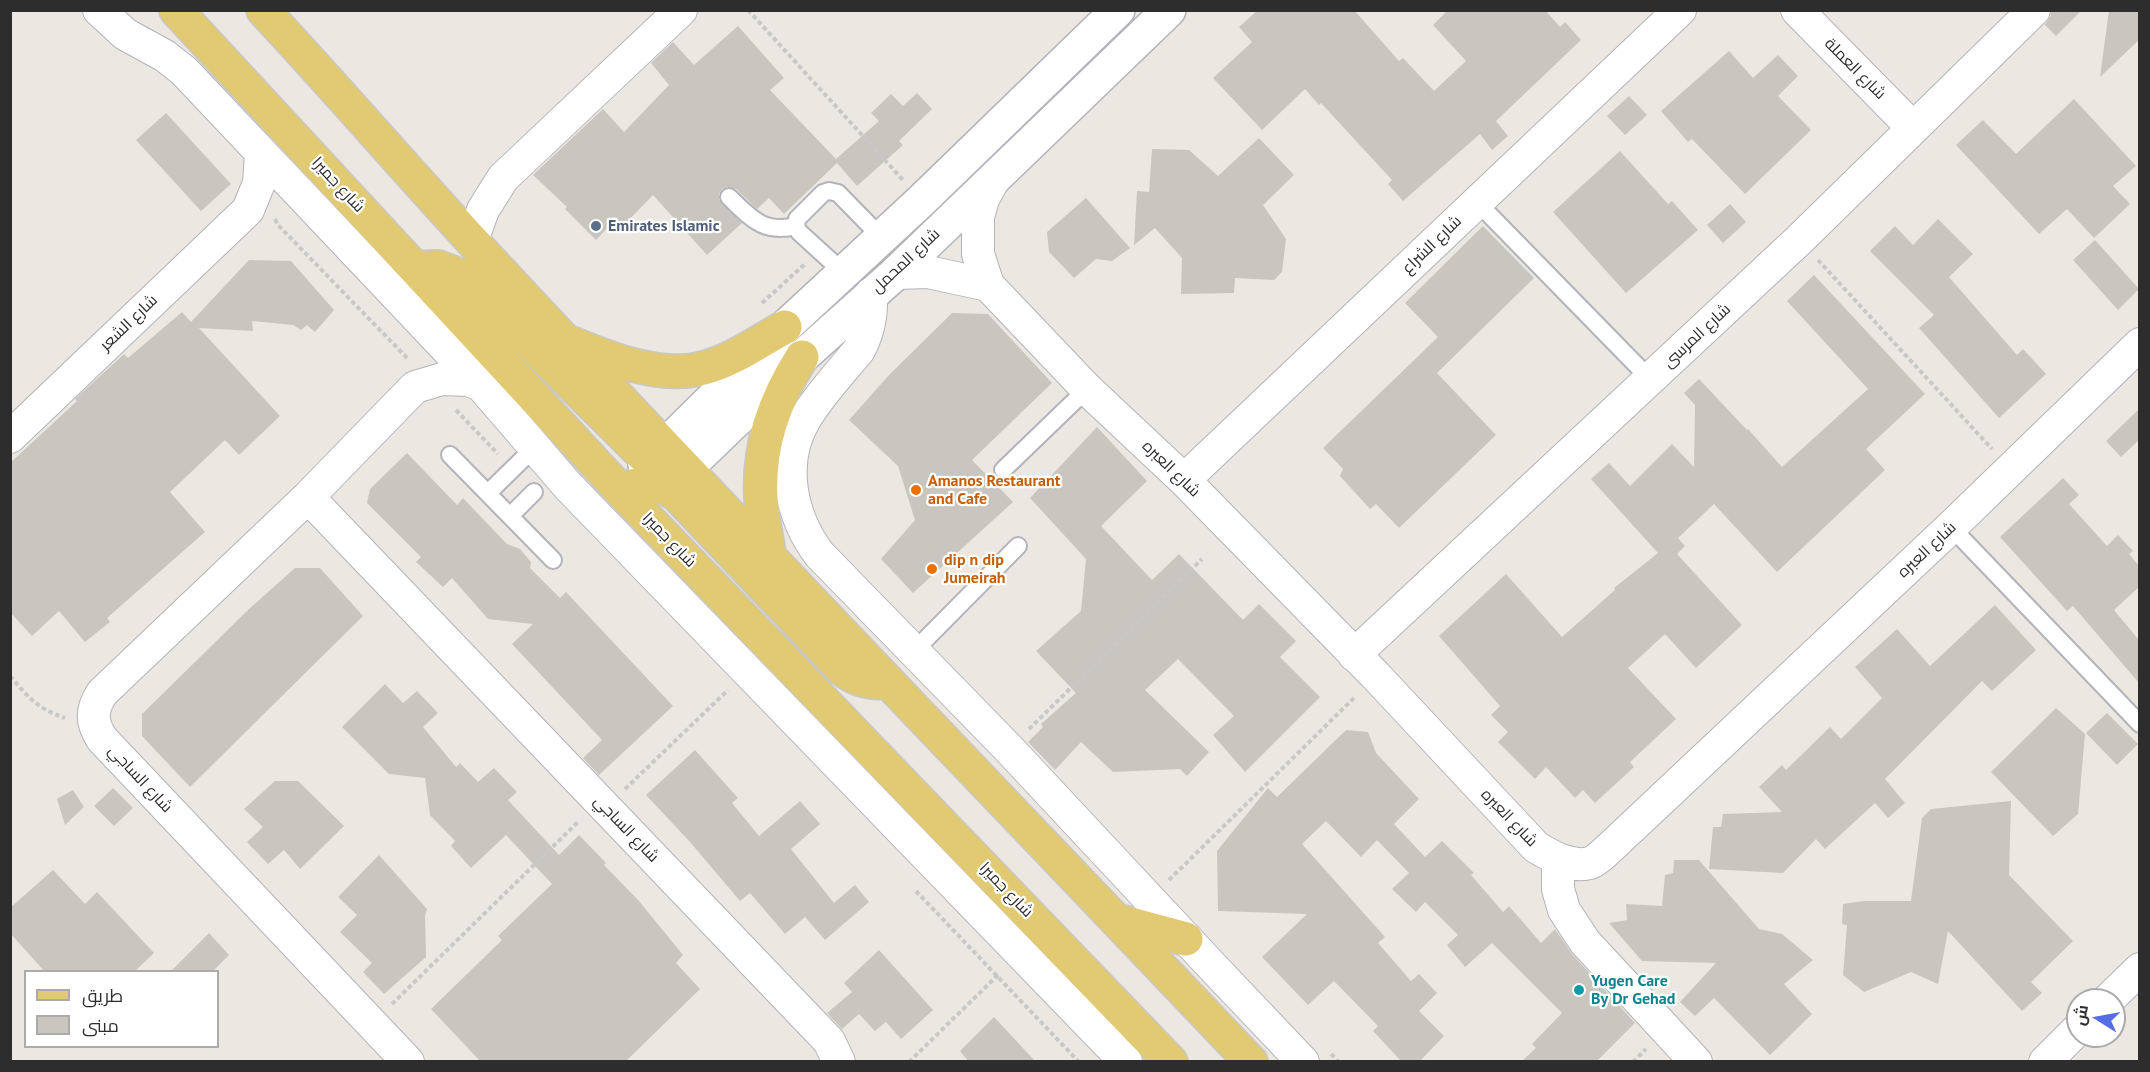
<!DOCTYPE html>
<meta charset="utf-8">
<style>
body{margin:0}
#map{position:relative;width:2150px;height:1072px;overflow:hidden;background:#ece8e1;font-family:"PT Sans",Cairo,sans-serif}
canvas{display:block}
.frame{position:absolute;inset:0;border:12px solid #2d2d2d;pointer-events:none}
.legend{position:absolute;left:24px;top:970px;width:195px;height:78px;box-sizing:border-box;background:#fff;border:2px solid #ababab;margin:0;padding:8px 10px;list-style:none;font-size:18px;color:#2d2d2d}
.legend li{display:flex;align-items:center;gap:12px;height:30px}
.legend b{width:30px;border:2px solid #ababab}
.north{position:absolute;left:2066px;top:988px;width:60px;height:60px;box-sizing:border-box;background:#fff;border:2px solid #ababab;border-radius:50%;rotate:281deg;font-size:16px;font-weight:700;line-height:24px;text-align:center;color:#2d2d2d}
.north::after{content:'';display:block;margin:auto;width:21px;height:27px;background:#566ce5;clip-path:polygon(50% 0,100% 100%,50% 72%,0 100%)}
</style>
<div id="map">
<canvas width="2150" height="1072"></canvas>
<div class="frame"></div>
<ul class="legend">
<li><b style="height:8px;background:#e1ca72"></b>طريق</li>
<li><b style="height:16px;background:#c9c6bf"></b>مبنى</li>
</ul>
<div class="north">ش</div>
</div>
<script>
const ctx = document.querySelector('canvas').getContext('2d');
ctx.lineJoin = 'round';
function paint(path, color) { ctx.fillStyle = color; ctx.fill(path, 'evenodd'); }
function trace(path, color, width, dash) { ctx.strokeStyle = color; ctx.lineWidth = width; ctx.lineCap = dash ? 'butt' : 'round'; ctx.setLineDash(dash || []); ctx.stroke(path); }
function write(font, color, halo, rows, align = 'center') {
  ctx.font = font + ' "PT Sans",Cairo,sans-serif'; ctx.lineWidth = 4.5; ctx.setLineDash([]); ctx.textBaseline = 'middle'; ctx.strokeStyle = halo; ctx.fillStyle = color; for (const [text, x, y, turn = 0] of rows) {
    ctx.save(); ctx.translate(x, y); ctx.rotate((+turn || 0) * Math.PI / 180); ctx.textAlign = isNaN(turn) ? turn : align; if (halo) ctx.strokeText(text, 0, 0); ctx.fillText(text, 0, 0); ctx.restore();
  }
}
const building = new Path2D(`
 M1258 10H1354L1399 61 1403 58 1434 91 1466 61 1433 25 1448 10H1545L1560 27 1565 22 1581 40 1496 121 1508 136 1492 150 1480 134 1403 201 1388 184 1392 180 1321 103 1319 105 1305 89 1262 130 1213 78 1252 42 1239 27Z
 M2051 10H2082L2056 36 2045 25 2051 15Z
 M2109 10H2139V40L2100 77Z
 M738 26 784 78 770 90 836 159 879 121 871 113 891 94 903 106 917 93 932 109 899 141 903 145 857 186 837 163 784 214 769 198 757 209 736 189 727 187 722 189 719 194V200L742 223 707 255 653 195 622 227 615 220 596 240 565 209 567 207 533 175 603 109 624 132 669 85 651 63 673 42 694 65Z
 M1729 51 1753 78 1778 55 1798 76 1778 96 1811 130 1745 194 1692 139 1688 142 1661 111Z
 M1629 96 1647 115 1625 135 1607 116Z
 M2074 99 2136 166 2113 186 2130 204 2094 238 2067 209 2039 234 1956 145 1983 120 2016 154Z
 M166 113 231 184 201 211 136 140Z
 M1259 138 1294 175 1263 205 1286 239 1282 272 1274 280 1235 278 1234 293 1181 294 1182 258 1155 228 1134 245 1137 191 1149 192 1152 149 1189 150 1218 176Z
 M1620 151 1668 204 1672 201 1698 230 1626 293 1553 212Z
 M1086 198 1130 248 1112 261 1096 259 1074 278 1049 252 1047 232Z
 M1730 204 1746 222 1723 243 1707 225Z
 M1938 219 1973 254 1949 277 2017 355 2023 349 2046 374 1999 418 1919 328 1934 315 1870 251 1895 226 1913 245Z
 M1483 226 1534 278 1437 373 1496 435 1399 528 1376 504 1370 509 1340 476 1343 469 1323 448 1438 337 1405 303Z
 M2095 240 2139 289 2118 310 2073 260Z
 M249 260 291 261 334 310 315 332 307 325 301 330 293 325 252 321 253 331 199 328 280 416 239 455 225 440 170 492 205 532 107 618 110 622 85 642 59 611 32 636 10 612V463L77 401 75 399 124 354 128 358 182 312 191 322Z
 M1814 275 1925 394 1866 449 1885 470 1777 572 1714 504 1678 538 1685 546 1677 554 1742 625 1696 668 1665 634 1628 668 1676 719 1630 762 1634 767 1595 803 1583 790 1575 798 1546 767 1535 779 1498 742 1508 732 1491 715 1500 706 1439 636 1506 574 1562 637 1615 590 1614 588 1658 553 1591 479 1609 463 1630 486 1672 444 1694 467 1695 405 1684 393 1699 379 1747 430 1748 429 1782 467 1868 389 1787 301Z
 M952 313 988 314 1052 383 972 460 1013 502 913 593 881 559 915 520 898 466 849 420 889 375Z
 M2139 409V440L2121 457 2106 441Z
 M1097 427 1147 481 1101 526 1152 580 1179 554 1243 620 1259 604 1296 641 1280 657 1320 697 1245 772 1213 735 1234 716 1178 659 1145 690 1209 752 1187 776 1180 769 1113 772 1081 742 1055 770 1028 742 1043 727 1041 724 1076 693 1036 651 1081 611 1086 559 1030 498Z
 M407 453 457 505 463 498 507 544 520 549 531 562 530 568 560 598 566 592 673 706 599 775 583 758 602 740 512 644 533 624 488 619 452 578 443 587 416 562 421 557 367 503 370 489Z
 M2063 478 2079 495 2069 504 2107 546 2118 535 2133 551 2129 554 2139 566V587L2114 610 2139 640V683L2073 606 2067 611 2000 537Z
 M295 568H320L363 616 190 787 142 736V714L249 609Z
 M1995 605 2036 650 1992 691 1982 681 1885 779 1905 803 1888 818 1875 803 1825 849 1816 839 1783 873 1709 869 1713 827H1721L1723 814 1782 812 1759 787 1782 765 1786 770 1830 727 1841 739 1882 698 1855 667 1897 629 1930 666Z
 M385 684 403 703 417 691 438 713 423 727 456 767 460 763 478 782 494 768 517 792 508 800 559 855 579 835 606 863 604 865 639 901 683 955 676 963 700 989 625 1062H481L431 1009 502 940 498 936 552 884 506 835 471 868 451 846 455 841 430 815 425 778 389 774 342 727Z
 M2056 708 2085 734 2078 814 2053 836 1991 772Z
 M2107 713 2138 744 2117 765 2086 733Z
 M1346 730 1368 732 1376 753 1419 799 1394 824 1425 857 1442 841 1474 873 1471 875 1503 912 1509 906 1541 943 1555 929 1572 954 1635 1023 1596 1062H1521L1536 1048 1532 1044 1562 1013 1492 943 1465 967 1447 945 1458 935 1425 902 1416 912 1392 889 1409 873 1377 840 1361 857 1326 821 1302 844 1385 937 1378 943 1411 981 1419 974 1437 993 1419 1011 1444 1036 1419 1062H1402L1373 1031 1378 1026 1334 981 1308 1005 1262 957 1307 914 1218 911 1217 851 1268 788 1277 797Z
 M695 750 738 798 732 803 759 836 800 801 820 824 791 849 834 903 855 885 869 902 825 940 805 917 785 934 750 893 740 901 690 842 646 795Z
 M275 781H298L344 826 300 869 284 850 268 864 247 842 263 827 244 809Z
 M113 788 133 808 114 826 94 806Z
 M73 790 84 807 65 825 57 799Z
 M2011 801 2009 875 2073 941 2031 982 2042 993 2022 1011 1948 931 1938 984 1911 972 1864 992 1843 975 1847 925 1842 924 1843 904 1864 901H1911L1922 818 1931 809Z
 M379 855 427 909 425 916 426 957 384 994 363 972 372 963 340 932 357 915 338 897Z
 M1674 860H1699L1759 929 1782 934 1813 960 1784 984 1812 1014 1770 1055 1714 998 1695 1016 1680 1002 1716 963 1642 961 1609 923 1627 920 1626 904 1662 906 1665 875 1673 873Z
 M53 870 85 904 97 892 154 953 134 972H45L10 933V908Z
 M209 933 229 955 212 972H170Z
 M879 950 933 1010 901 1039 886 1022 875 1031 859 1014 842 1029 827 1013 852 992 844 983Z
 M994 1017 1036 1062H969L960 1051Z`);
const path = new Path2D(`
 M748 10 903 180
 M275 219 278 225 408 359
 M1818 260 1992 449
 M762 303 805 264
 M456 410 498 454
 M10 676C28 697 38 709 65 718
 M1029 729 1202 559
 M625 789 728 690
 M1169 880 1356 696
 M916 891 1079 1062
 M392 1004 579 821
 M1331 1054 1339 1062
 M909 1062 999 974
 M1633 1062 1646 1049`);
const service = new Path2D(`
 M729 197C751 218 763 234 796 226
 M1477 202 1650 379
 M844 273 799 232 796 226 797 219 823 193 829 191 838 193 882 238
 M450 455 553 560
 M1003 470 1087 389
 M488 493 535 447
 M510 516 534 492
 M1951 527 2140 724
 M913 652 1018 546`);
const minor = new Path2D(`
 M99 10 125 34 165 56 184 71 481 385 568 486 1126 1062
 M1797 10 1913 128
 M995 177 983 199 978 217V254L988 285 1087 389 1184 480 1376 676 1536 847C1551 856 1571 868 1590 863 1599 860 1623 835 1631 828L1951 527 2140 344
 M472 241 483 210 503 178 681 10
 M896 273 928 272 988 285
 M871 294C872 315 869 332 859 350 841 372 820 394 805 419 779 463 791 516 819 554L1009 749 1209 963 1303 1062
 M10 437 248 210 259 183 261 154
 M1184 480 1680 10
 M308 497 829 1041 839 1062
 M1354 655 1799 240 2034 10
 M1558 860V889L1564 910 1585 942 1696 1062
 M2108 1000 2140 969
 M408 1062 102 739C91 722 91 710 102 693L308 497 415 387 442 379 468 380 481 385
 M2045 1062 2078 1029`);
const tertiary = new Path2D(`
 M645 465 785 327 922 200 1118 10
 M666 488 802 357 896 273 1169 10`);
const primary = new Path2D(`
 M176 10 621 491 1171 1062
 M263 10C334 86 402 165 472 241 729 518 991 788 1251 1062
 M415 268 438 267 462 276 649 461 660 467
 M574 344C610 359 659 378 699 369 729 363 758 342 785 327
 M626 488C644 481 662 484 677 495L841 668C855 680 869 684 888 682
 M770 559C767 539 762 519 761 499 758 446 774 401 802 357
 M1119 921 1186 939`);
const markers = [
 [596,226,6,"#5c6f8a"],
 [916,490,6,"#e8710a"],
 [932,569,6,"#e8710a"],
 [1579,990,6,"#0f9aa8"]
];
const streetNames = [
 ["شارع العملة",1855,69,45],
 ["شارع جميرا",338,185,47],
 ["شارع الشراع",1432,245,-44],
 ["شارع المحمل",906,261,-43],
 ["شارع الشعر",129,323,-44],
 ["شارع المرسى",1697,336,-43],
 ["شارع العبره",1171,469,44],
 ["شارع جميرا",669,540,46],
 ["شارع العبره",1927,550,-43],
 ["شارع الساجي",140,779,47],
 ["شارع العبره",1509,818,46],
 ["شارع الساجي",626,829,46],
 ["شارع جميرا",1006,890,46]
];
const serviceNames = [
 ["Emirates Islamic",608,226]
];
const foodNames = [
 ["Amanos Restaurant",928,481],
 ["and Cafe",928,499],
 ["dip n dip",944,560],
 ["Jumeirah",944,578]
];
const cultureNames = [
 ["Yugen Care",1591,981],
 ["By Dr Gehad",1591,999]
];
paint(building, '#c9c6bf');
trace(service, '#b2b3bb', 20);
trace(minor, '#b2b3bb', 34);
trace(tertiary, '#b2b3bb', 36);
trace(primary, '#c8c8c8', 36);
trace(path, '#c8c8c8', 4, [4.5, 3]);
trace(service, '#fff', 16);
trace(minor, '#fff', 32);
trace(tertiary, '#fff', 33);
trace(primary, '#e1ca72', 33);
for (const [x, y, r, color] of markers) { const dot = new Path2D(); dot.arc(x, y, r, 0, 2 * Math.PI); ctx.fillStyle = color; ctx.fill(dot); trace(dot, '#fff', 2); }
write('16px', '#2d2d2d', '#fff', streetNames);
write('bold 16px', '#4e5e75', '#fff', serviceNames, 'left');
write('bold 16px', '#c56008', '#fff', foodNames, 'left');
write('bold 16px', '#0d838f', '#fff', cultureNames, 'left');
</script>
